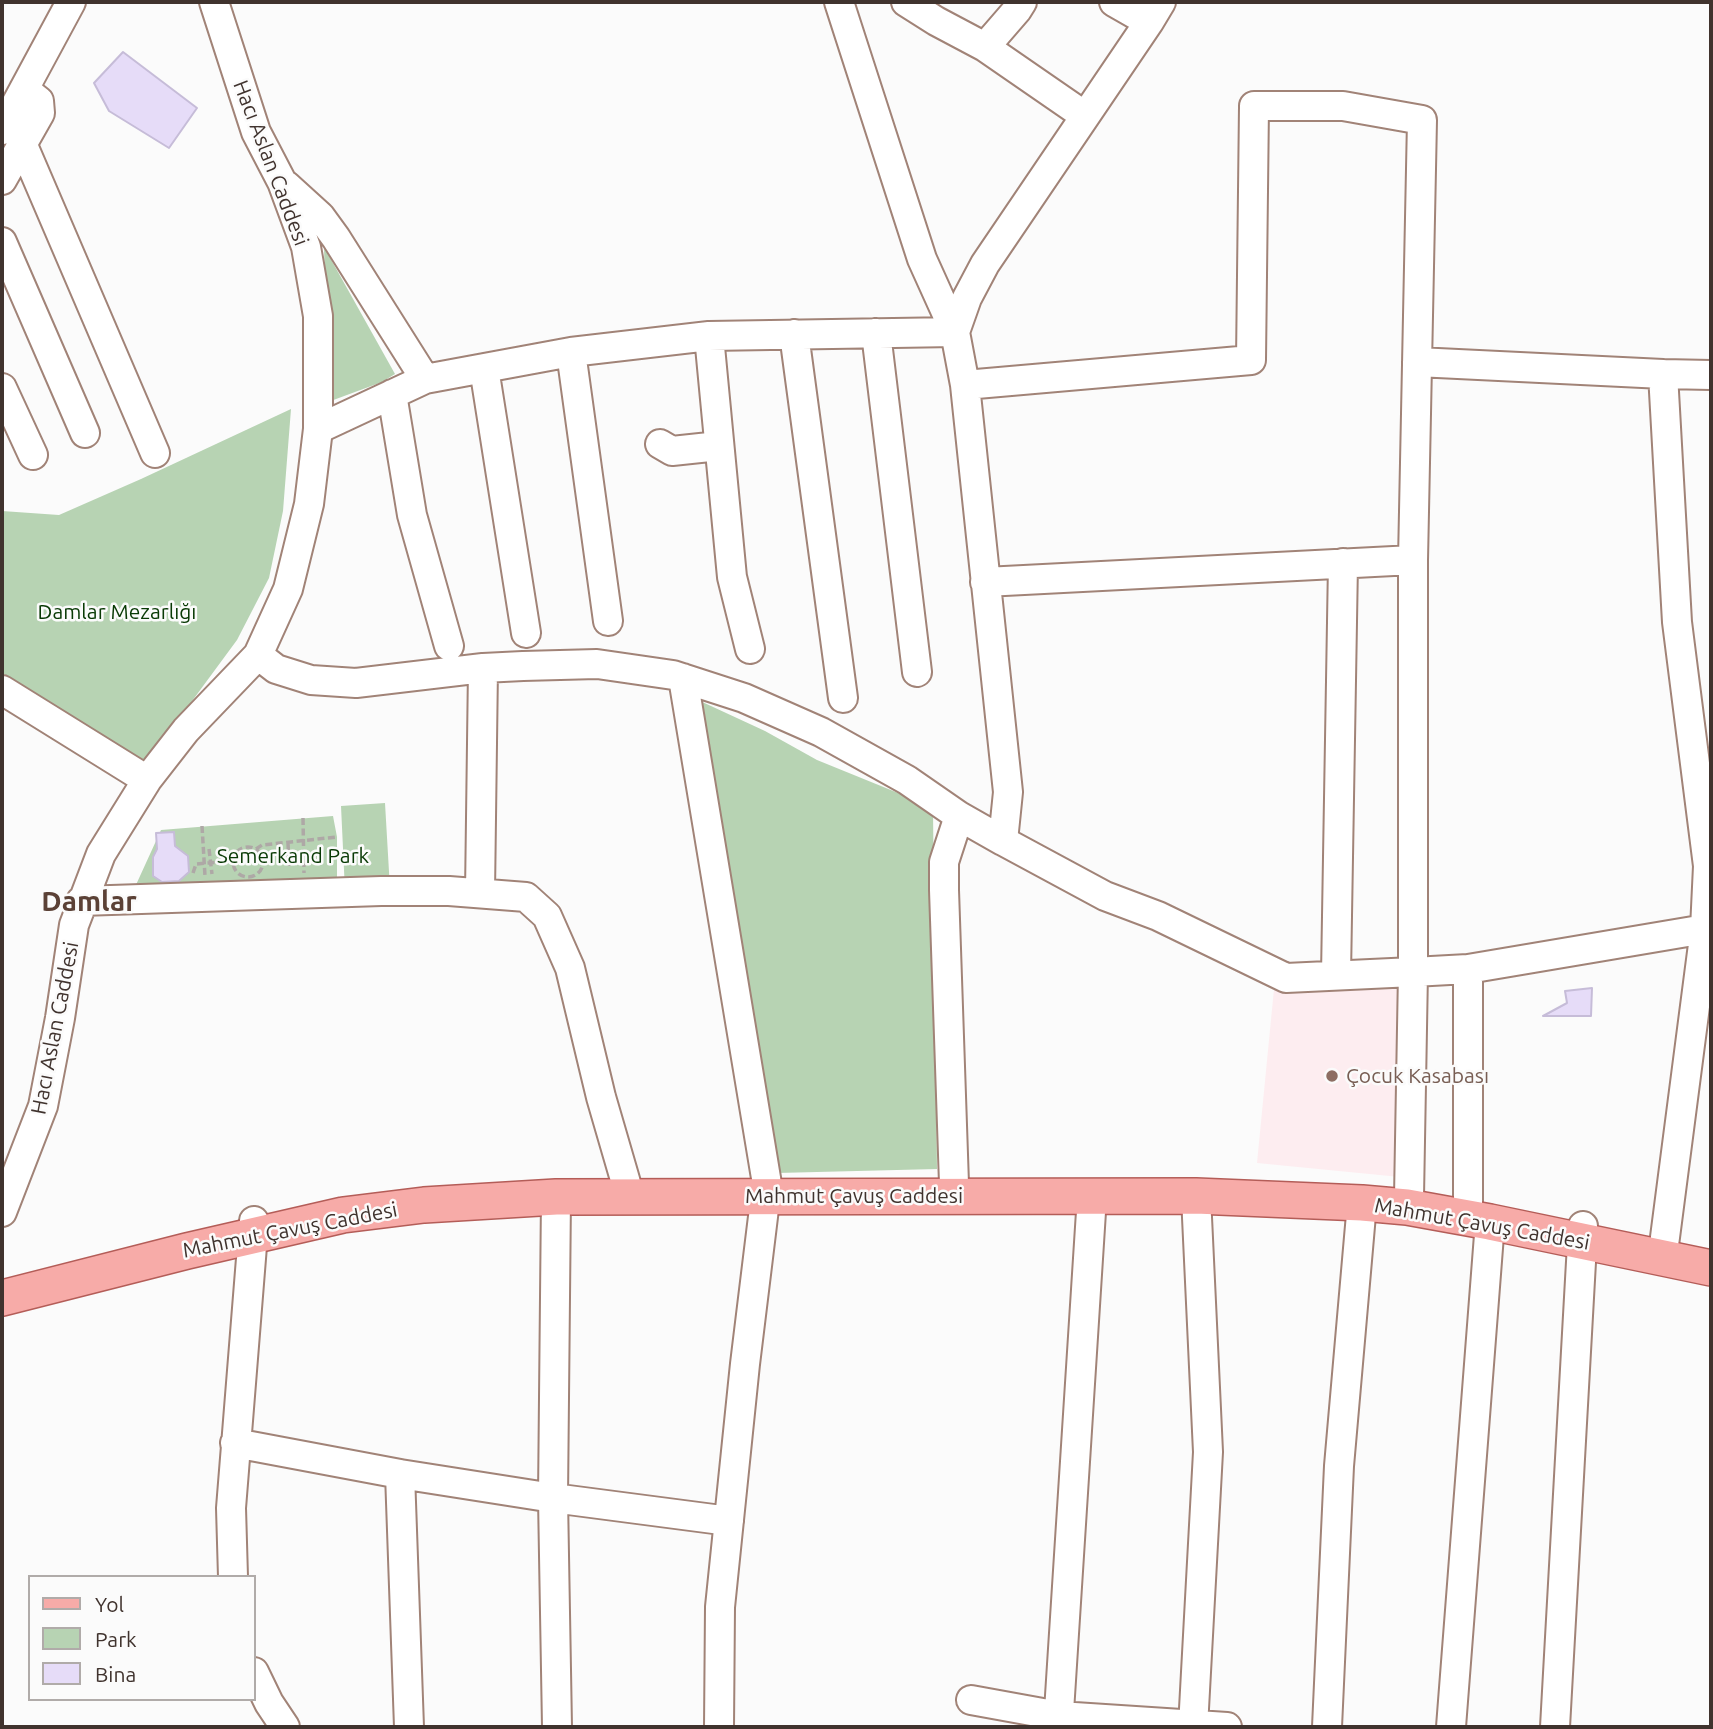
<!DOCTYPE html>
<meta charset="utf-8">
<style>
body{margin:0}
#map{position:relative;width:1713px;height:1729px;overflow:hidden;background:#fbfbfb;font-family:Ubuntu,sans-serif}
canvas{display:block}
.frame{position:absolute;inset:0;border:4px solid #40332e;pointer-events:none}
.legend{position:absolute;left:28px;top:1575px;width:228px;height:126px;box-sizing:border-box;background:#fbfbfb;border:2px solid #b0aba9;margin:0;padding:9px 12px;list-style:none;font-size:21px;color:#40332e}
.legend li{display:flex;align-items:center;gap:14px;height:35px}
.legend b{width:35px;border:2px solid #b0aba9}
</style>
<div id="map">
<canvas width="1713" height="1729"></canvas>
<div class="frame"></div>
<ul class="legend">
<li><b style="height:9px;background:#f7aba8"></b>Yol</li>
<li><b style="height:19px;background:#b7d3b3"></b>Park</li>
<li><b style="height:19px;background:#e6dcf8"></b>Bina</li>
</ul>
</div>
<script>
const ctx = document.querySelector('canvas').getContext('2d');
ctx.lineJoin = 'round';
function paint(path, color) { ctx.fillStyle = color; ctx.fill(path, 'evenodd'); }
function trace(path, color, width, dash) { ctx.strokeStyle = color; ctx.lineWidth = width; ctx.lineCap = dash ? 'butt' : 'round'; ctx.setLineDash(dash || []); ctx.stroke(path); }
function write(font, color, halo, rows, align = 'center') {
  ctx.font = font + ' Ubuntu,sans-serif'; ctx.lineWidth = 5; ctx.setLineDash([]); ctx.textBaseline = 'middle'; ctx.strokeStyle = halo; ctx.fillStyle = color; for (const [text, x, y, turn = 0] of rows) {
    ctx.save(); ctx.translate(x, y); ctx.rotate((+turn || 0) * Math.PI / 180); ctx.textAlign = isNaN(turn) ? turn : align; if (halo) ctx.strokeText(text, 0, 0); ctx.fillText(text, 0, 0); ctx.restore();
  }
}
const education = new Path2D(`
 M1399 985 1400 1177 1257 1163 1274 989Z`);
const green = new Path2D(`
 M324 247 395 374 382 382 328 402Z
 M291 409 283 511 269 578 237 640 181 716 158 750 144 759H133L2 673V511L59 515 141 479Z
 M698 700 765 731 817 760 908 797 933 811 937 1169 777 1173Z
 M385 803 390 889 345 891 341 806Z
 M333 816 337 837V890L135 887 161 830Z`);
const building = new Path2D(`
 M123 52 197 108 169 148 109 111 94 83Z
 M174 832 175 846 188 856 189 872 179 881 162 882 153 876V857L157 849 156 833Z
 M1592 988 1591 1016H1543L1567 1003 1565 991Z`);
const path = new Path2D(`
 M303 818 304 873
 M202 826 205 876
 M288 843 289 866
 M233 862a15 15 0 1 1 30 0a15 15 0 1 1-30 0Z
 M209 849 212 874
 M256 849 262 845 337 837
 M193 873 196 864 233 861`);
const minor = new Path2D(`
 M839 2 922 259 955 332
 M906 2 936 21 985 47 1017 10 1022 2
 M1114 2 1149 22 1161 2
 M985 47 1085 116
 M2 130 71 2
 M22 143 155 453
 M2 180 40 113 39 101 24 89
 M287 186 320 216 336 238 425 379
 M2 242 85 433
 M955 332 967 298 985 264 1149 22
 M876 333 917 672
 M794 334 843 698
 M709 336 732 577 750 649
 M571 352 608 621
 M484 368 526 633
 M1663 374 1711 375
 M965 385 1251 360 1254 106H1343L1422 120 1413 560V972L1468 969 1705 929 1708 866 1677 622 1663 374 1417 362
 M2 388 33 455
 M392 394 412 515 449 646
 M318 429 425 379 571 352 709 336 955 332 965 385 1008 792 1003 841 1105 896 1158 916 1286 978 1413 972 1409 1197
 M660 444 672 451 719 446
 M985 582 1413 560
 M258 655 276 669 311 680 356 683 483 668 523 666 597 664 673 675 744 698 821 732 907 780 959 816 1003 841
 M683 678 767 1184 745 1364 720 1607 719 1727
 M2 690 147 780
 M480 893 483 668
 M81 901 381 891H449L526 897 547 916 570 968 601 1097 626 1183
 M1336 975 1343 563
 M954 1184 944 890V862L959 816
 M1468 1204V969
 M2 1212 43 1106 60 1018 74 925 101 854 147 780 186 730 258 655 288 589 309 504 318 429V316L306 247 282 182 256 132 214 2
 M1664 1245 1705 929
 M235 1443 400 1474 553 1498 556 1197
 M400 1474 409 1727
 M233 1577 231 1508 254 1221
 M254 1672 269 1703 285 1727
 M971 1700 1059 1716 1227 1727
 M557 1727 553 1498 729 1521
 M1058 1727 1092 1196
 M1193 1727 1208 1452 1196 1196
 M1327 1727 1339 1466 1362 1203
 M1451 1727 1490 1222
 M1555 1727 1583 1226`);
const major = new Path2D(`
 M2 1298 187 1251 343 1215 424 1205 556 1197 1196 1196 1362 1203 1407 1207 1490 1222 1711 1268`);
const markers = [
 [1332,1076,7,"#8d6e63"]
];
const streetNames = [
 ["Hacı Aslan Caddesi",271,163,69],
 ["Hacı Aslan Caddesi",55,1028,-79],
 ["Mahmut Çavuş Caddesi",854,1196],
 ["Mahmut Çavuş Caddesi",1482,1224,10],
 ["Mahmut Çavuş Caddesi",290,1230,-11]
];
const parkNames = [
 ["Damlar Mezarlığı",117,612],
 ["Semerkand Park",293,856]
];
const educationNames = [
 ["Çocuk Kasabası",1346,1076]
];
const districtNames = [
 ["Damlar",89,902]
];
paint(education, '#fdedf0');
paint(green, '#b7d3b3');
paint(building, '#e6dcf8');
trace(building, '#c6bcd8', 2);
trace(minor, '#a18377', 32);
trace(major, '#b45d58', 38);
trace(path, '#aea8a6', 3.5, [7, 3.5]);
trace(minor, '#fff', 28);
trace(major, '#f7aba8', 35);
for (const [x, y, r, color] of markers) { const dot = new Path2D(); dot.arc(x, y, r, 0, 2 * Math.PI); ctx.fillStyle = color; ctx.fill(dot); trace(dot, '#fbfbfb', 2.5); }
write('21px', '#40332e', '#fbfbfb', streetNames);
write('21px', '#093a05', '#fbfbfb', parkNames);
write('21px', '#785e54', '#fbfbfb', educationNames, 'left');
write('bold 28px', '#5b4136', '#fbfbfb', districtNames);
</script>
